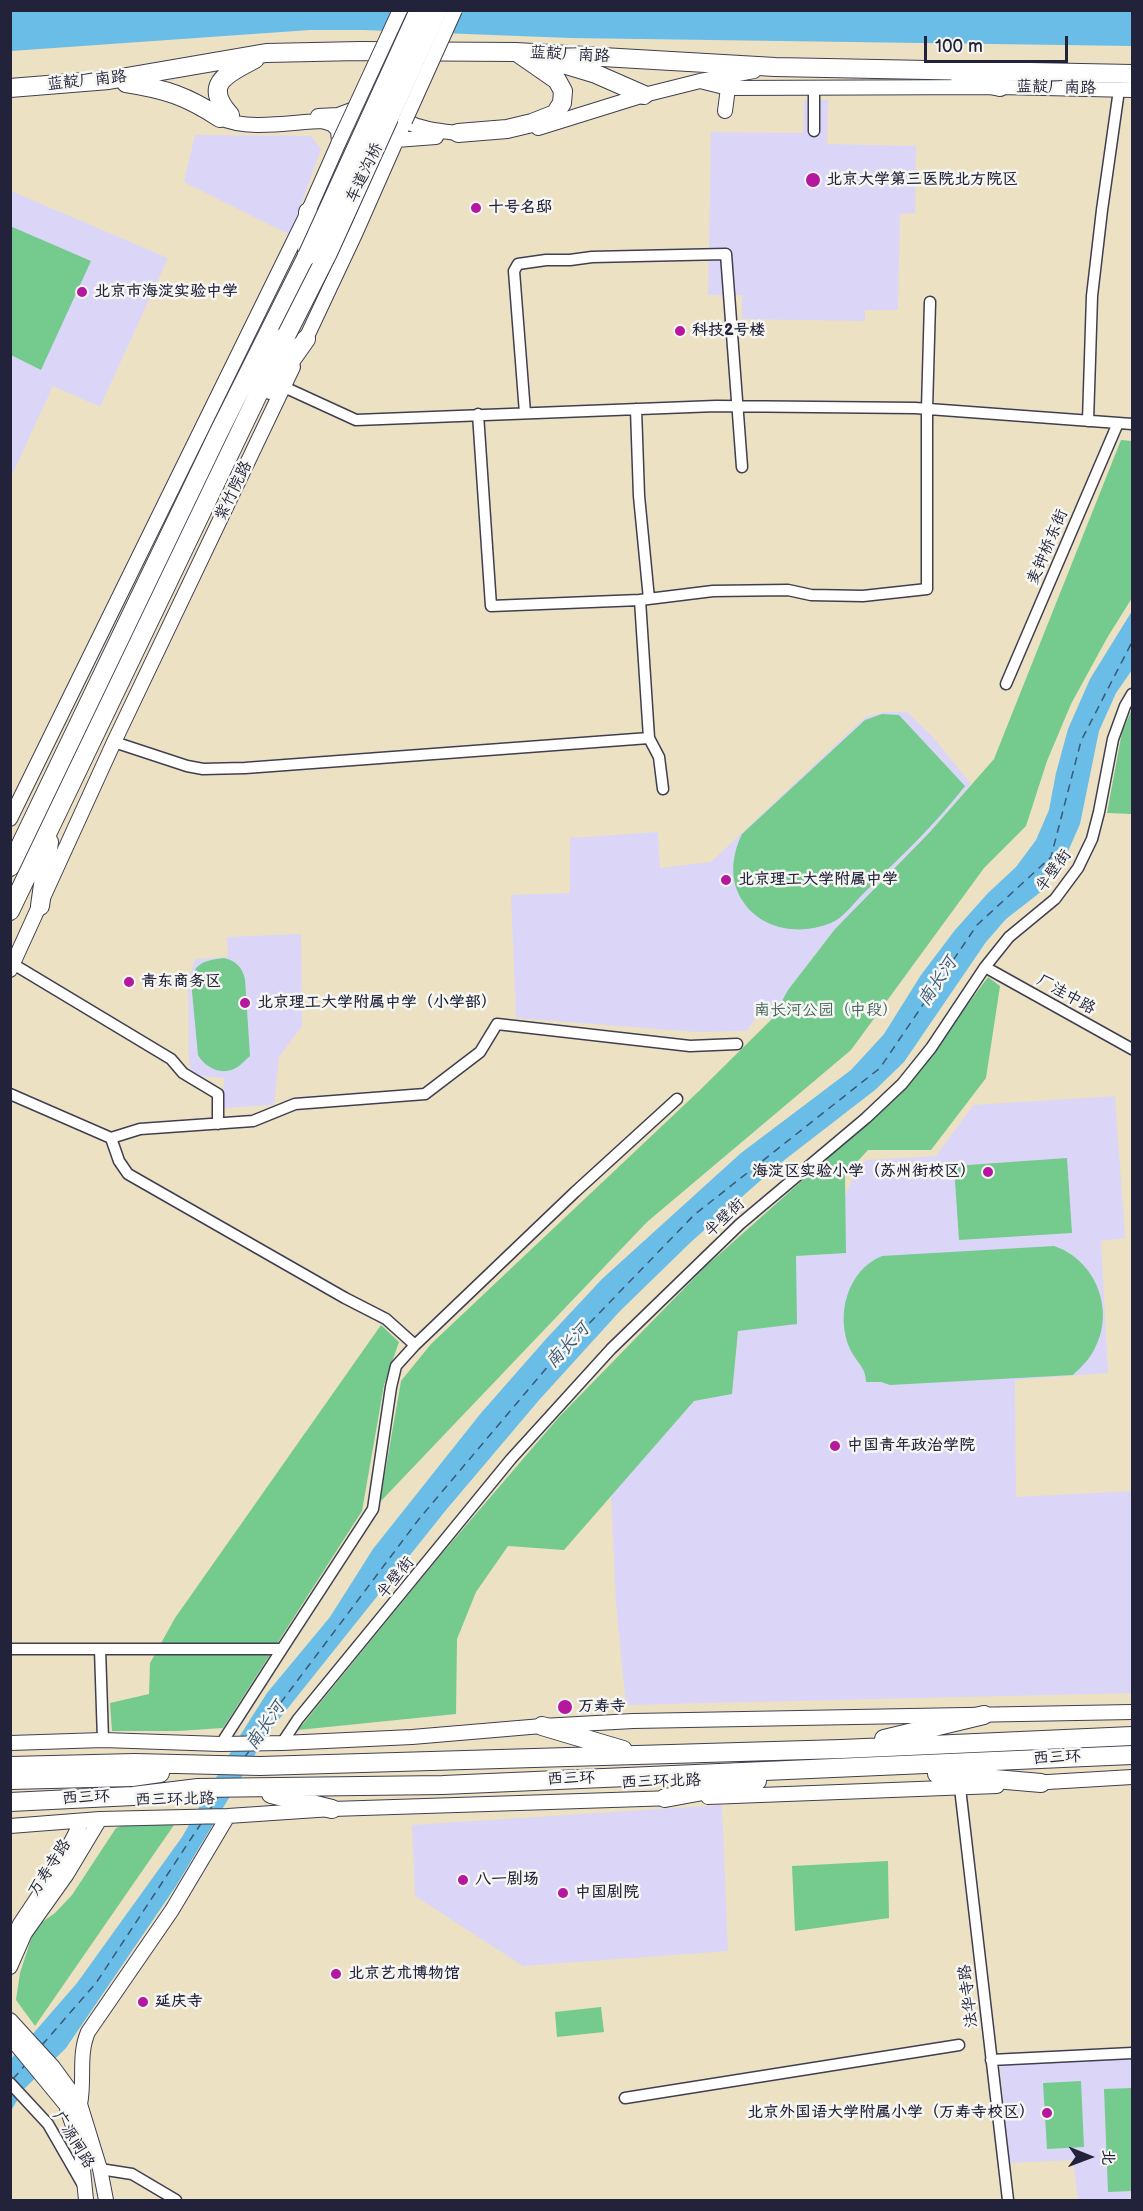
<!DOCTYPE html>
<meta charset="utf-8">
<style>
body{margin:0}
#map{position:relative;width:1143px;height:2211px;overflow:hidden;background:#ede1c3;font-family:"Balsamiq Sans","LXGW WenKai TC",sans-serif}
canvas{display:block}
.frame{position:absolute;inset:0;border:12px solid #22223b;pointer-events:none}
.north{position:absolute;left:1059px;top:2127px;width:60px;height:60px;-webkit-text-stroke:4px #f6f6f2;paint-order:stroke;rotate:91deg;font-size:16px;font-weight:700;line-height:24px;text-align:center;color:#22223b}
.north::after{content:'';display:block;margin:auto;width:21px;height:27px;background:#22223b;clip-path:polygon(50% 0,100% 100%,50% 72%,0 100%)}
.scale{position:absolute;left:924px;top:36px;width:144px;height:27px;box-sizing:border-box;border:3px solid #22223b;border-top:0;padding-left:8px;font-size:18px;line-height:21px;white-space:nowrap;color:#22223b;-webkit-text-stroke:4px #f6f6f2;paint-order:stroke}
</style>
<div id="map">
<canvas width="1143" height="2211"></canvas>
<div class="frame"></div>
<div class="north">北</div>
<div class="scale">100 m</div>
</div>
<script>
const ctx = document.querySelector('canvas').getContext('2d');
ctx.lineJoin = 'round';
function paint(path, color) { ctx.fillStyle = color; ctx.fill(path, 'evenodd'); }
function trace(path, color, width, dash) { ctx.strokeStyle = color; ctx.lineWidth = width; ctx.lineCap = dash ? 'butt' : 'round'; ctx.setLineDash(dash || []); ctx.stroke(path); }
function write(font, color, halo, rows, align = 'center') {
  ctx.font = font + ' "Balsamiq Sans","LXGW WenKai TC",sans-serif'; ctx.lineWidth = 5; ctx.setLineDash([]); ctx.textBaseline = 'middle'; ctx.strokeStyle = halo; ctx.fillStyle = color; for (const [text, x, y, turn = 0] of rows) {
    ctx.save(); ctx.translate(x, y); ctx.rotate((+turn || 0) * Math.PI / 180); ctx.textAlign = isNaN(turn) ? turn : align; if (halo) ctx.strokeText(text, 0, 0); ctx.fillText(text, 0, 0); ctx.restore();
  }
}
const built = new Path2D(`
 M804 100H828L827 144 916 146 915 213 900 214 898 310H865V321L742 319V295H708L711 132 803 133Z
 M195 135 311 136 321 149 290 235 184 182Z
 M11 191 168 258 100 407 53 386 11 477Z
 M885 712H907L932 736 971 784 929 833 835 929 788 990 772 1019 757 1016 747 1031 696 1032 516 1018 511 895 570 893V838L658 832 660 868 711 862 865 717Z
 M301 934 302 1026 279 1057 274 1105 222 1108 224 1078 199 1076 192 1071 189 1063 188 981 195 959 228 957 227 937Z
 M1115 1096 1125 1238 1101 1241 1108 1373 1015 1380 1016 1497 1132 1491V1693L626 1705 616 1604 611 1495 694 1401 732 1394 738 1331 796 1256 845 1213V1195L859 1165 867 1160 936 1156 973 1105Z
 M722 1805 728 1951 523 1966 415 1896 412 1825Z
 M1132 2059V2200H1078L1073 2160 1008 2163 1000 2065Z`);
const green = new Path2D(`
 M10 226 91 261 41 370 11 355Z
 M1121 440 1132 441V598L1107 638 1071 704 1047 761 1026 826 984 868 851 1050 647 1222 380 1502 401 1381 431 1344 699 1091 772 1019 788 990 835 929 929 833 994 759Z
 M1132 709V814L1107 813 1122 732Z
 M882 714 899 715 965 786C935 825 899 858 865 892 855 901 844 918 831 923 801 935 764 931 744 903 729 882 731 857 742 834L865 720Z
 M224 958C236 961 242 967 245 979L250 1056C246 1059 243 1063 239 1066 224 1077 206 1069 198 1055L191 981C194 962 207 960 224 958Z
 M988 977 1000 986 986 1078 931 1150H868L845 1175 846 1253 796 1256 797 1324 738 1331 732 1394 694 1401 564 1550 508 1546 476 1592 457 1639 456 1714 298 1730 439 1557 559 1417 705 1267 904 1090Z
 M1067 1158 1072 1233 959 1240 954 1166Z
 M1054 1246C1096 1260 1116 1311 1094 1350 1089 1360 1081 1367 1073 1375L890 1385 881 1382H866C866 1367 856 1362 850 1349 835 1316 847 1270 882 1256Z
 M381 1325 399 1342 384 1385 362 1511 223 1728 178 1731H112L110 1703 149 1694 150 1663 175 1618Z
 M124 1825H174L35 2026 16 2000 20 1973 35 1927 55 1913 72 1895 116 1828Z
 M888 1861 889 1918 795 1931 792 1866Z
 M601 2007 604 2032 557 2037 555 2012Z
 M1081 2081 1084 2147 1047 2149 1043 2083Z
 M1132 2088V2191L1108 2192 1104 2089Z`);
const water = new Path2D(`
 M11 10 1132 11V46L570 38 363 30H310L11 51Z
 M1132 611V670L1116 693 1099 731 1080 824 1062 865 1042 891 1006 919 986 942 904 1062 875 1090 778 1165 692 1241 620 1311 540 1399 446 1510 268 1733 176 1886 66 2048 23 2090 11 2111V2059L77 1983 182 1837 241 1734 267 1693 330 1617 373 1549 481 1413 546 1339 602 1279 741 1153 851 1070 884 1034 921 975 955 930 988 893 1016 867 1036 840 1049 810 1056 773 1068 729 1090 679Z`);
const ferry = new Path2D(`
 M257 1738 279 1705 419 1519 549 1365 694 1215 880 1068 977 925 1051 857 1081 741 1132 642
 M244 1758 250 1750
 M209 1811 218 1797
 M42 2045 96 1983 202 1822
 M13 2079 26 2064`);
const street = new Path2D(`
 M814 131V87
 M284 387 356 420 716 406 915 408 1132 424
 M636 409 639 496 649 599
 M525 413 514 271 518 264 546 260H570L592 257 726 254 742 467
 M1088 421 1092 296 1102 210 1119 90
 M640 600 713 591 788 590 811 595 863 596 927 589V409L930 302
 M1006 684 1118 423
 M649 738 659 757 663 789
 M114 742 187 766 203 769 245 768 649 738 640 600 491 606 478 414
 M13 964 171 1059 183 1073 218 1094V1124
 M985 967 1132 1049
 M10 1094 111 1138 119 1161 128 1174 345 1298 386 1319 415 1345
 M111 1138 140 1129 253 1121 295 1104 425 1094 480 1052 497 1024 690 1046 737 1044
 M10 1649H100
 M282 1649 373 1509 391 1387 396 1366 415 1345 575 1192 677 1099
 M103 1740 100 1649H282L221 1744
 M282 1743 298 1719 511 1459 611 1349 740 1224 866 1118 902 1084 931 1048 985 967 1009 937 1055 899 1078 868 1092 839 1099 812 1113 739 1125 706 1132 694
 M960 1788 1008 2200
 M991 2060 1132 2053
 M10 2083 48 2124 83 2185
 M625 2098 959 2045
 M100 2169 132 2174 176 2200`);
const secondary = new Path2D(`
 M700 81 728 88 1000 87 1132 90
 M725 111 728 88
 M318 116 338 115 354 109
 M538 128 644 95 700 81 754 71
 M396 140 436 137
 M302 347 356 232 405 121C423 130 439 131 458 133
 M10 819 308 212 339 142 338 130 332 124 322 121C291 122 248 131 220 118
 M10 970 114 742 293 367
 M10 1743 103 1740 221 1744 282 1743 412 1737 542 1726 633 1721 1132 1712
 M1031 1783 1132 1777
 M708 1797 997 1786
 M10 1826 100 1819 228 1816 332 1809 674 1798
 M12 1940 20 1924 58 1867 82 1821
 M10 1967 25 1933 67 1874 100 1819
 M10 2020 53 2067 80 2104 100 2169 106 2200
 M10 2037 66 2105 81 2150 86 2200
 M80 2104C85 2080 78 2055 88 2032L172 1910 228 1816`);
const highway = new Path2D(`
 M556 62 596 74 644 95
 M960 78 1000 87
 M126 83C165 89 187 96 220 118
 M10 88 109 80 266 53 360 51 516 52 775 67 1132 74
 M230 115C201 83 229 73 255 59
 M458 133 507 129 532 123 555 114 562 103 563 91 557 80 518 53
 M270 390 306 339
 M10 867 218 434 307 256 308 212
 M40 906 49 842
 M10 911 287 334
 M542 1726 623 1750
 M884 1739 984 1715
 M10 1766 135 1763 260 1766 842 1749 1132 1736
 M937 1774 1041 1783
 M10 1780 132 1777 160 1773
 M271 1794 332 1809
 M665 1798 757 1781
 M10 1802 133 1796 198 1788 443 1785 1132 1755`);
const secondaryBridge = new Path2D(`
 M405 121 455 10
 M339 142 400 10`);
const highwayBridge = new Path2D(`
 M307 256 419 10
 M287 334 327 255 438 10`);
const markers = [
 [813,180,8,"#b5179e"],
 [476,208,6,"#b5179e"],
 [82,292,6,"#b5179e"],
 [680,331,6,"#b5179e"],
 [726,880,6,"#b5179e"],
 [129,982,6,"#b5179e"],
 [245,1003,6,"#b5179e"],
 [988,1172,6,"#b5179e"],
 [835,1446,6,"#b5179e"],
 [565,1707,8,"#b5179e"],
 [463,1880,6,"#b5179e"],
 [563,1893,6,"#b5179e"],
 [336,1974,6,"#b5179e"],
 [143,2002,6,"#b5179e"],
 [1047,2113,6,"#b5179e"]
];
const streetNames = [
 ["蓝靛厂南路",570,55,3],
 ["蓝靛厂南路",87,81,-6],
 ["蓝靛厂南路",1056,88,1],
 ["车道沟桥",365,173,-65],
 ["紫竹院路",234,491,-64],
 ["麦钟桥东街",1048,547,-67],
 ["半壁街",1054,871,-54],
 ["厂洼中路",1066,995,29],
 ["半壁街",725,1218,-43],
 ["半壁街",396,1578,-51],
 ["西三环",1057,1758,-3],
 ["西三环",571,1779,-2],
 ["西三环北路",661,1782,-2],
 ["西三环",86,1798,-3],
 ["西三环北路",175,1800,-1],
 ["万寿寺路",50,1868,-57],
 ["法华寺路",969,1996,-97],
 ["广源闸路",73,2140,58]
];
const poiNames = [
 ["北京大学第三医院北方院区",826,180],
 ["十号名邸",488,208],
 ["北京市海淀实验中学",94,292],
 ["科技2号楼",692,331],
 ["北京理工大学附属中学",738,880],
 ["青东商务区",141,982],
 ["北京理工大学附属中学（小学部）",257,1003],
 ["海淀区实验小学（苏州街校区）",976,1172,"right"],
 ["中国青年政治学院",847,1446],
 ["万寿寺",578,1707],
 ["八一剧场",475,1880],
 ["中国剧院",575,1893],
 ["北京艺术博物馆",348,1974],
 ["延庆寺",155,2002],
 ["北京外国语大学附属小学（万寿寺校区）",1035,2113,"right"]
];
const parkNames = [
 ["南长河公园（中段）",826,1011]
];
const waterNames = [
 ["南长河",938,982,-56],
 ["南长河",568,1346,-47],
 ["南长河",266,1726,-55]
];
paint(built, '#dbd6f7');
paint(green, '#75ca8e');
paint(water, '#6abde6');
trace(ferry, '#3b5877', 1.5, [8, 6]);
trace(street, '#403f4f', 13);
trace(secondary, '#403f4f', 16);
trace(highway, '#403f4f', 20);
trace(street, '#fff', 10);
trace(secondary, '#fff', 14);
trace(highway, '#fff', 18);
trace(secondaryBridge, '#403f4f', 16, []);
trace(highwayBridge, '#403f4f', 20, []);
trace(secondaryBridge, '#fff', 14);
trace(highwayBridge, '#fff', 18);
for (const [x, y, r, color] of markers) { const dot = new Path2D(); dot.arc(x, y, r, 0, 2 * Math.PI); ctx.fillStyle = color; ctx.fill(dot); trace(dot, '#f6f6f2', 2); }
write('16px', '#22223b', '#f6f6f2', streetNames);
write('bold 16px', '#22223b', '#f6f6f2', poiNames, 'left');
write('16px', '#3f5d58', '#f6f6f2', parkNames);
write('italic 18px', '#3b5877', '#f6f6f2', waterNames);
</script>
